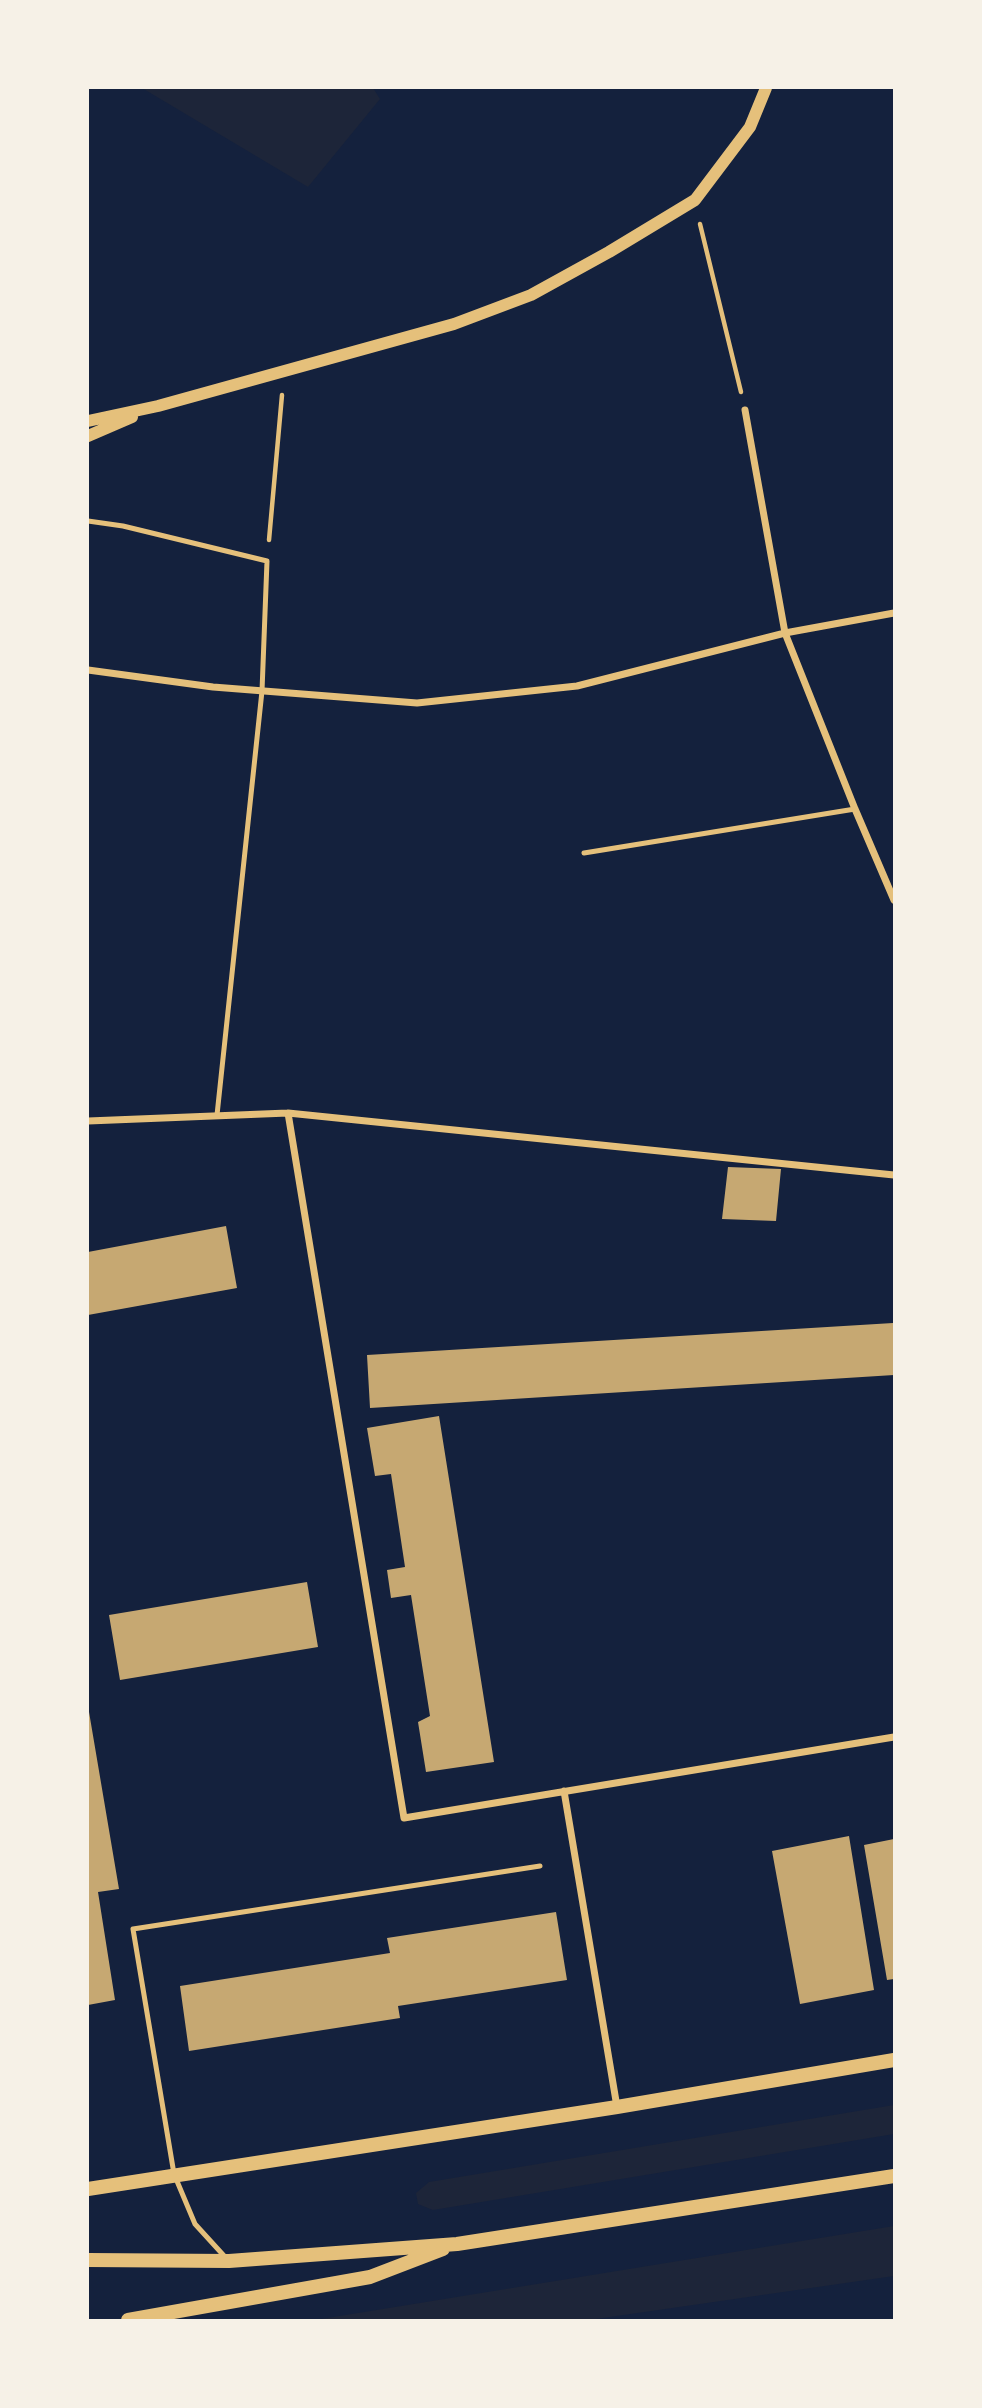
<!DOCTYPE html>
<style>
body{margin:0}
#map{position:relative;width:982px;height:2408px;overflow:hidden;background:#14213d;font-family:Georgia,serif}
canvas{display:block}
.frame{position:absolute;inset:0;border:89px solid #f6f1e7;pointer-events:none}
</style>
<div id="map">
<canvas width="982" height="2408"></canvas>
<div class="frame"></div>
</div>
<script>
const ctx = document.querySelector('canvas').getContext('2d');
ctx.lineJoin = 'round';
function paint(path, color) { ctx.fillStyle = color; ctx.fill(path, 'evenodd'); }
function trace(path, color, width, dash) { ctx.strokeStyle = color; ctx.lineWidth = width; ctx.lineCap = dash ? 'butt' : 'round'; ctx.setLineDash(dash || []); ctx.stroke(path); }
const green = new Path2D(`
 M142 88H373L380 99 308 187Z
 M894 2105V2134L433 2210 418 2204 416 2193 429 2182Z
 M894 2226V2276L589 2320H315Z`);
const building = new Path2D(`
 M728 1167 781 1169 776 1221 722 1219Z
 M226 1226 237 1288 88 1315V1252Z
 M893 1323 894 1375 370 1408 367 1355Z
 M439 1416 494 1762 426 1772 418 1722 430 1716 411 1595 391 1598 387 1570 405 1567 391 1474 375 1476 367 1428Z
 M307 1582 318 1647 120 1680 109 1615Z
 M88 1706 119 1889 98 1892 115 2000 88 2005Z
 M849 1836 874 1990 800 2004 772 1851Z
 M894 1839V1979L887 1980 864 1845Z
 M556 1912 567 1980 398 2006 400 2018 189 2051 180 1986 390 1953 387 1938Z`);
const path = new Path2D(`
 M700 224 741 392
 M269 540 282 395`);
const service = new Path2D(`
 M88 521 123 526 267 561 262 691 217 1115
 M584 853 855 809
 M226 2258 195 2224 174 2174 133 1929 540 1866`);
const minor = new Path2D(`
 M745 410 785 633 855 809 894 900
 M88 670 213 687 417 703 577 686 785 633 894 613
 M288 1113 404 1818 894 1737
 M88 1121 288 1113 894 1175
 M564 1791 617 2107`);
const tertiary = new Path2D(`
 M88 421 158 406 454 324 531 295 609 252 695 200 750 127 766 88
 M88 436 132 417`);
const secondary = new Path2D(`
 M88 2189 617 2107 894 2060
 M88 2260 229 2261 457 2244 894 2176
 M128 2320 370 2277 443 2249`);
paint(green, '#1d2539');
paint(building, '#c6a872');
trace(path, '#e5c07b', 4.5);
trace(service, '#e5c07b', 5);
trace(minor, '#e5c07b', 7);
trace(tertiary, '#e5c07b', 12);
trace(secondary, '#e5c07b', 14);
</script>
